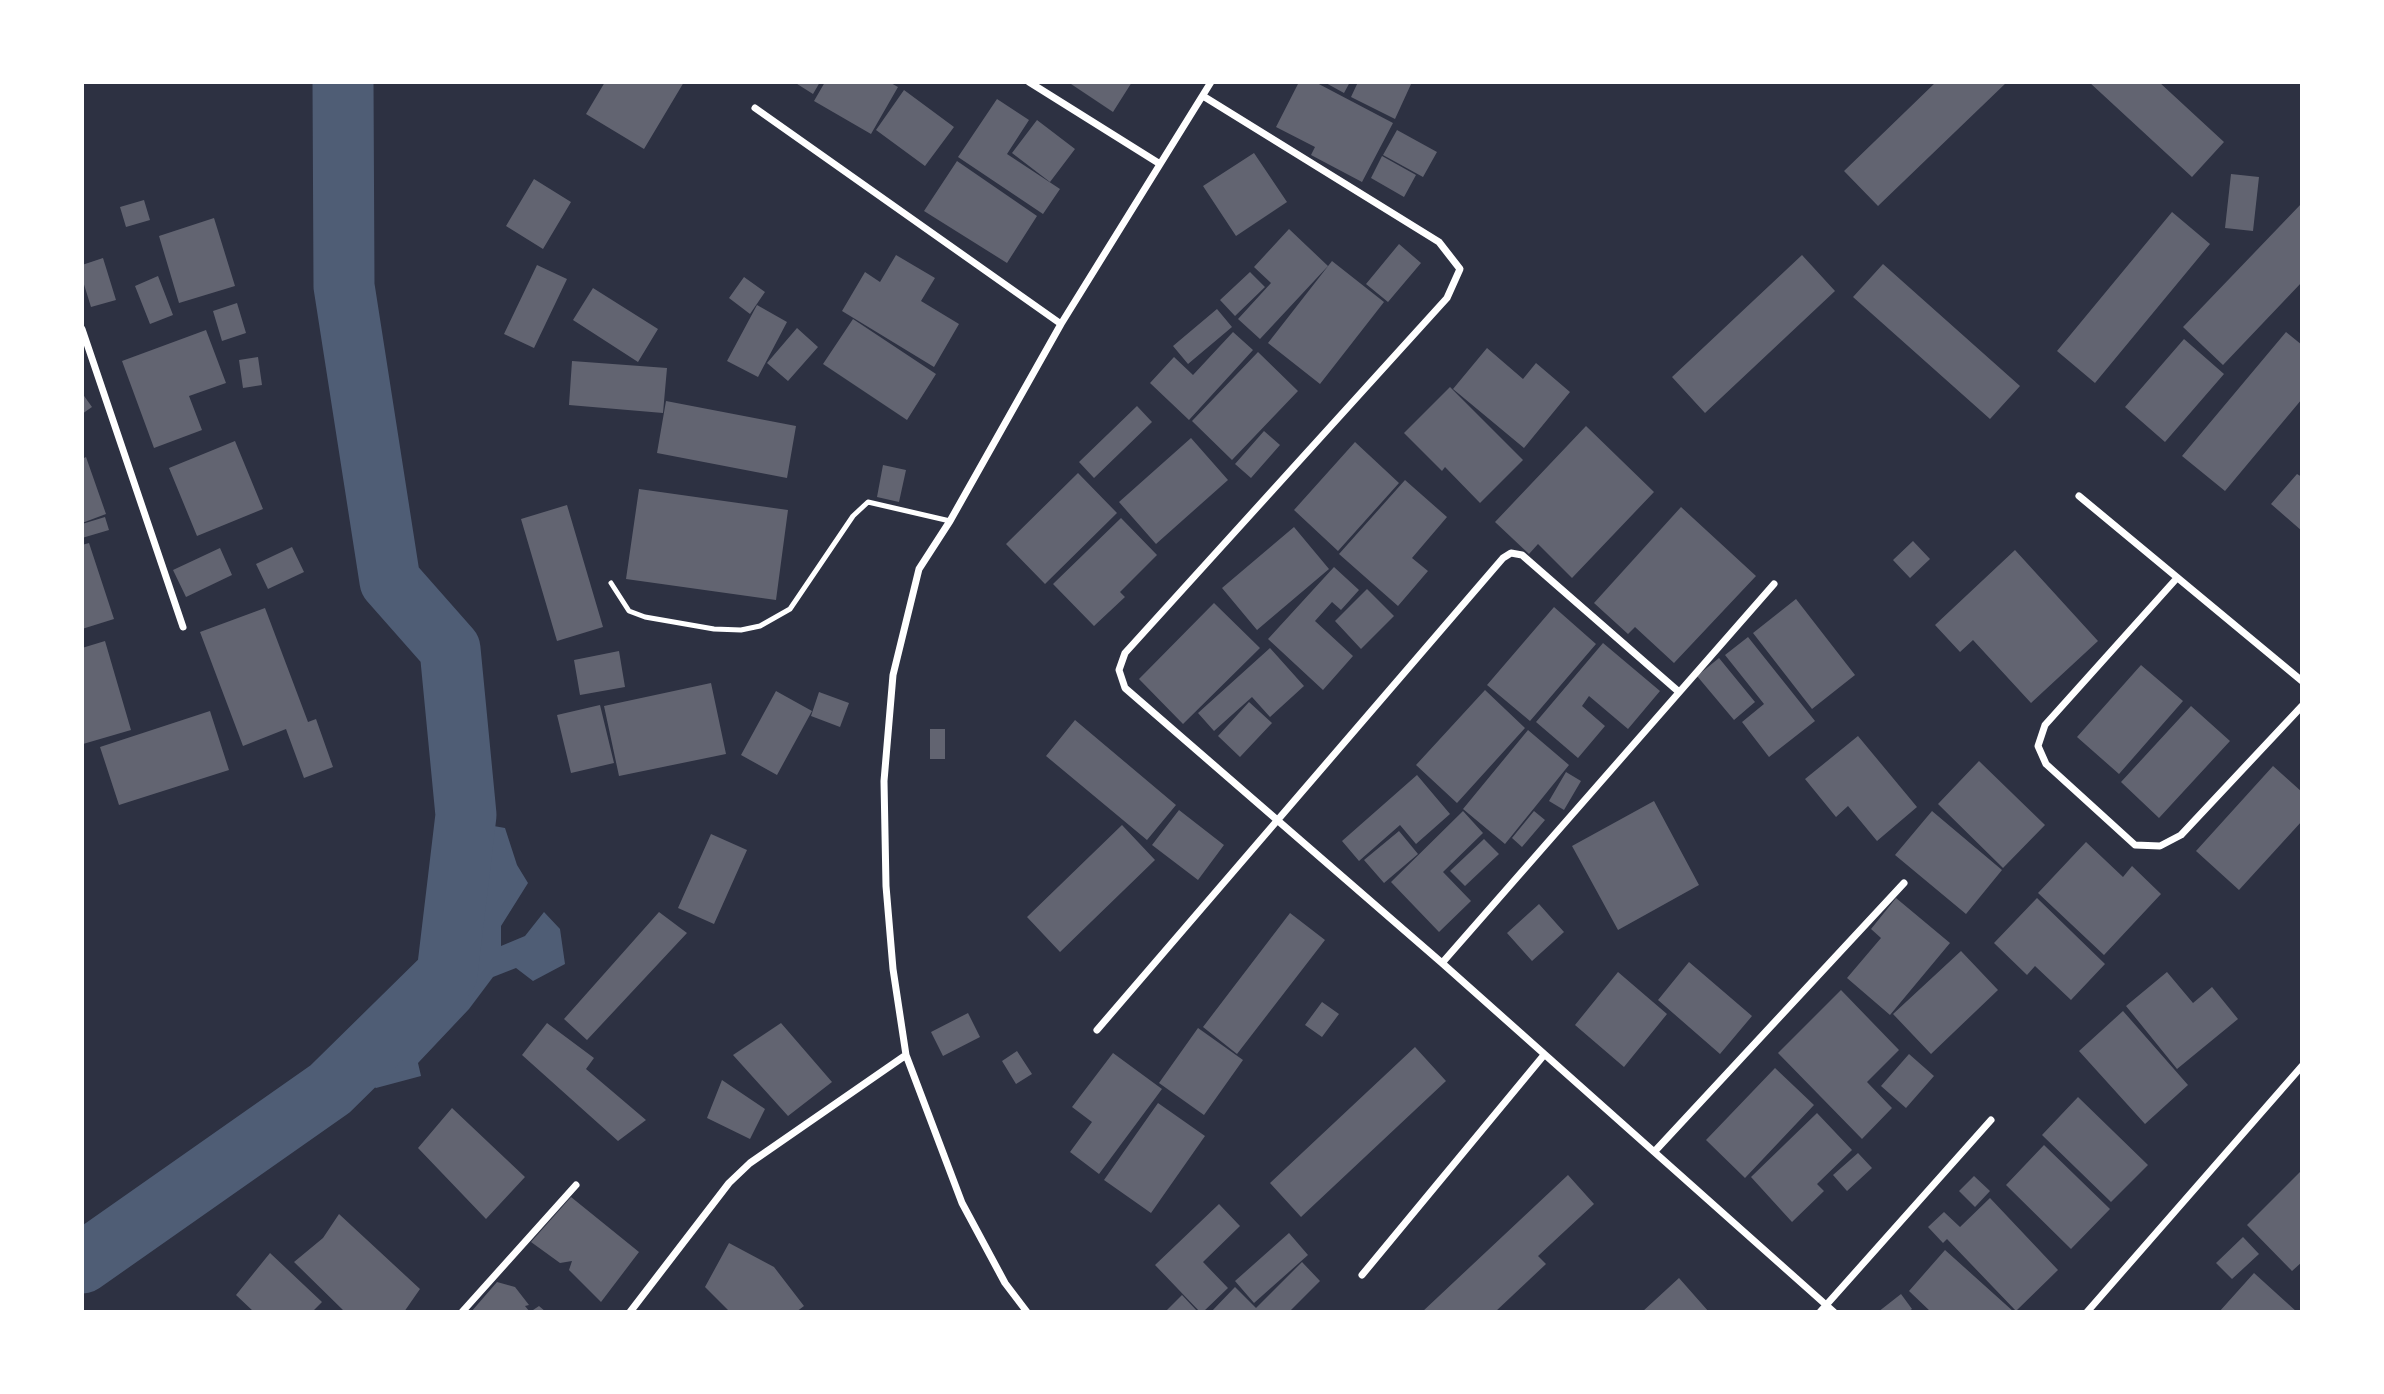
<!DOCTYPE html>
<style>
body{margin:0}
#map{position:relative;width:2384px;height:1394px;overflow:hidden;background:#2d3142;font-family:Rubik,sans-serif}
canvas{display:block}
.frame{position:absolute;inset:0;border:84px solid #fff;pointer-events:none}
</style>
<div id="map">
<canvas width="2384" height="1394"></canvas>
<div class="frame"></div>
</div>
<script>
const ctx = document.querySelector('canvas').getContext('2d');
ctx.lineJoin = 'round';
function paint(path, color) { ctx.fillStyle = color; ctx.fill(path, 'evenodd'); }
function trace(path, color, width, dash) { ctx.strokeStyle = color; ctx.lineWidth = width; ctx.lineCap = dash ? 'butt' : 'round'; ctx.setLineDash(dash || []); ctx.stroke(path); }
const water = new Path2D(`
 M471 822 505 828 517 865 528 883 501 926V946L525 936 544 912 560 929 565 964 533 981 516 968 493 977 469 1009 418 1063 421 1076 376 1088 357 1074 458 975Z`);
const river = new Path2D(`
 M82 1263 330 1089 447 974 466 815 450 649 390 581 344 286 343 82`);
const building = new Path2D(`
 M605 82H684L644 149 586 114Z
 M794 82H820L813 94Z
 M825 82H889L898 87 871 134 814 101Z
 M1068 82H1132L1113 112Z
 M1299 82H1315L1393 123 1362 182 1311 155 1315 147 1276 127Z
 M1324 82H1350L1344 93Z
 M1358 82H1412L1395 119 1351 97Z
 M1936 82H2007L1878 206 1844 171Z
 M2089 82H2159L2224 142 2192 177Z
 M904 90 954 127 925 166 876 130Z
 M997 99 1029 120 1007 154 1060 189 1043 214 958 157Z
 M1037 120 1075 149 1050 182 1012 153Z
 M1397 130 1437 152 1423 177 1383 155Z
 M1254 153 1287 202 1236 236 1203 186Z
 M1382 156 1416 175 1404 197 1371 178Z
 M957 161 1037 216 1007 263 924 211Z
 M2231 174 2259 177 2253 231 2225 228Z
 M534 179 571 202 543 249 506 226Z
 M144 200 150 220 126 227 120 207Z
 M2302 203V282L2223 365 2183 327Z
 M2172 212 2210 244 2095 383 2057 351Z
 M214 218 235 286 179 303 159 236Z
 M1289 229 1328 266 1260 339 1238 319 1271 283 1254 267Z
 M1399 244 1421 263 1388 302 1366 284Z
 M896 255 935 278 921 301 959 324 934 367 842 311 865 272 880 282Z
 M1802 255 1835 291 1705 413 1672 377Z
 M103 258 116 300 91 307 82 278V265Z
 M1332 261 1384 302 1320 384 1268 343Z
 M1883 264 2020 386 1990 419 1853 297Z
 M537 265 567 279 534 348 504 334Z
 M1250 272 1265 287 1235 316 1220 300Z
 M158 276 173 315 150 324 135 286Z
 M744 277 765 292 750 314 729 298Z
 M593 288 658 329 638 362 573 320Z
 M237 303 246 333 222 341 213 311Z
 M757 305 787 322 758 377 727 361Z
 M1217 309 1232 327 1188 364 1173 346Z
 M853 319 936 374 907 420 823 364Z
 M797 328 818 347 788 381 767 363Z
 M206 330 226 383 189 396 202 430 154 448 122 361Z
 M1233 332 1253 350 1189 420 1150 383 1174 357 1193 375Z
 M2286 332 2302 345V399L2225 491 2182 456Z
 M2184 339 2224 374 2165 442 2125 407Z
 M1487 348 1523 379 1536 363 1570 392 1524 448 1453 389Z
 M1258 352 1298 391 1232 460 1192 421Z
 M258 357 262 385 243 388 239 360Z
 M572 361 667 368 663 413 569 405Z
 M1450 387 1523 460 1480 503 1445 467 1442 471 1404 433Z
 M82 393 92 407 82 414Z
 M666 401 796 426 787 478 657 453Z
 M1137 406 1152 422 1094 478 1079 462Z
 M1586 426 1654 492 1572 578 1538 544 1529 554 1495 522Z
 M1264 431 1280 445 1251 478 1235 464Z
 M1191 438 1228 480 1156 544 1119 502Z
 M235 441 263 509 197 536 169 468Z
 M1355 442 1399 483 1338 551 1294 510Z
 M86 457 106 514 82 523V459Z
 M883 465 906 470 899 502 877 497Z
 M1078 473 1117 513 1045 584 1006 544Z
 M2297 474 2302 477V531L2271 504Z
 M1405 480 1447 517 1412 558 1428 571 1398 606 1339 554Z
 M639 489 788 510 776 600 626 579Z
 M567 505 603 627 557 641 521 519Z
 M1681 507 1756 576 1674 663 1635 627 1628 634 1594 603Z
 M105 517 109 530 82 538V524Z
 M1121 518 1157 555 1120 592 1125 597 1094 626 1053 584Z
 M1294 527 1329 569 1257 630 1222 588Z
 M1913 541 1930 559 1910 578 1893 560Z
 M89 543 114 619 82 629V545Z
 M292 547 304 572 268 589 256 564Z
 M220 548 232 575 186 597 173 570Z
 M2015 550 2098 641 2031 703 1973 640 1960 652 1935 625Z
 M1334 567 1359 590 1341 610 1332 602 1315 621 1353 656 1323 690 1268 639Z
 M1367 589 1394 616 1361 649 1335 621Z
 M1796 599 1855 675 1812 709 1753 633Z
 M1214 603 1260 648 1183 724 1139 679Z
 M1554 607 1596 644 1530 721 1487 685Z
 M265 608 308 722 316 719 333 767 304 778 286 729 243 746 200 632Z
 M1748 637 1815 721 1769 757 1742 722 1764 704 1725 655Z
 M105 641 131 730 83 744 82 648Z
 M1603 643 1660 691 1628 729 1589 696 1582 706 1605 726 1578 758 1536 722Z
 M1270 648 1304 686 1270 717 1252 697 1214 731 1198 713Z
 M619 651 625 687 580 695 574 660Z
 M1719 658 1755 702 1734 720 1697 676Z
 M2141 665 2183 701 2119 774 2077 737Z
 M711 683 726 754 619 776 604 706Z
 M1485 690 1525 728 1457 803 1416 765Z
 M776 691 812 711 777 775 741 755Z
 M819 692 849 703 840 727 811 716Z
 M1249 702 1272 723 1240 757 1218 736Z
 M600 705 614 763 571 773 557 715Z
 M2191 706 2230 741 2159 818 2121 782Z
 M210 711 229 770 119 805 100 747Z
 M1075 720 1176 805 1147 840 1046 756Z
 M930 729H945V759H930Z
 M1528 730 1569 765 1505 844 1463 809Z
 M1858 736 1917 807 1877 841 1848 806 1836 817 1805 779Z
 M1979 761 2045 825 2003 868 1938 804Z
 M2273 766 2302 792V821L2239 890 2196 851Z
 M1566 772 1581 781 1564 810 1549 801Z
 M1417 775 1450 814 1416 844 1400 825 1359 861 1342 841Z
 M1654 801 1699 885 1618 930 1572 846Z
 M1179 810 1224 845 1198 880 1152 845Z
 M1463 811 1483 833 1443 872 1471 901 1439 932 1391 882Z
 M1534 811 1545 820 1522 847 1512 838Z
 M1932 811 2002 870 1966 914 1895 855Z
 M1122 825 1155 860 1060 952 1027 917Z
 M1399 831 1418 854 1384 883 1364 860Z
 M711 834 747 850 714 924 678 908Z
 M1484 839 1499 854 1465 886 1450 871Z
 M2086 842 2123 877 2132 866 2161 894 2104 955 2038 893Z
 M1896 898 1950 943 1890 1015 1847 978 1881 938 1871 929Z
 M2037 898 2105 964 2071 1000 2035 966 2027 975 1994 943Z
 M1539 904 1564 932 1532 961 1507 933Z
 M659 912 687 933 587 1040 564 1019Z
 M1290 913 1325 940 1237 1054 1203 1027Z
 M1961 951 1998 990 1931 1054 1893 1014Z
 M1689 962 1752 1016 1720 1054 1658 1000Z
 M1618 972 1667 1014 1624 1067 1575 1025Z
 M2167 972 2193 1003 2212 987 2238 1019 2177 1069 2126 1006Z
 M1841 990 1899 1050 1867 1082 1892 1108 1862 1139 1778 1053Z
 M1322 1002 1339 1014 1322 1037 1305 1025Z
 M2123 1011 2188 1085 2145 1124 2079 1051Z
 M968 1013 980 1037 943 1056 931 1032Z
 M547 1023 594 1058 586 1069 646 1120 618 1141 522 1055Z
 M781 1023 832 1082 788 1116 733 1055Z
 M1198 1028 1243 1060 1204 1115 1159 1083Z
 M1415 1047 1446 1081 1301 1217 1270 1183Z
 M1017 1051 1032 1074 1016 1084 1002 1061Z
 M1113 1053 1162 1089 1099 1174 1070 1152 1092 1122 1072 1107Z
 M1909 1054 1934 1076 1906 1108 1881 1086Z
 M1775 1068 1814 1105 1745 1178 1706 1140Z
 M722 1080 765 1109 750 1139 707 1118Z
 M2078 1097 2148 1165 2111 1202 2042 1135Z
 M1158 1103 1205 1136 1151 1213 1104 1180Z
 M452 1108 525 1177 486 1219 418 1148Z
 M1817 1113 1852 1150 1817 1184 1824 1191 1792 1222 1751 1177Z
 M2044 1145 2110 1209 2071 1249 2006 1185Z
 M1858 1153 1872 1168 1847 1191 1833 1175Z
 M2300 1172 2302 1174V1262L2292 1271 2247 1225Z
 M1568 1175 1594 1204 1538 1256 1546 1264 1495 1312H1422Z
 M1974 1176 1990 1191 1975 1207 1959 1191Z
 M571 1197 639 1252 601 1302 569 1270 572 1261 560 1263 531 1242Z
 M1990 1198 2058 1270 2016 1311 1947 1239 1943 1243 1928 1227 1944 1212 1960 1227Z
 M1219 1204 1240 1226 1203 1262 1228 1288 1203 1312H1200L1155 1265Z
 M339 1214 420 1289 404 1312H345L294 1262 323 1238Z
 M1289 1233 1308 1255 1254 1303 1235 1281Z
 M2243 1237 2259 1254 2232 1279 2216 1263Z
 M729 1243 774 1267 804 1306 796 1312H730L705 1287Z
 M1945 1250 2014 1312H1931L1909 1291Z
 M270 1253 322 1302 312 1312H254L236 1295Z
 M1302 1262 1320 1281 1289 1312H1211L1235 1287 1256 1308Z
 M2254 1273 2297 1312H2219Z
 M1679 1278 1709 1312H1642Z
 M497 1282 515 1287 529 1305 525 1306 530 1312 539 1306 546 1312H471Z
 M1901 1294 1912 1309 1908 1312H1878Z
 M1182 1295 1198 1312H1165Z`);
const service = new Path2D(`
 M611 583 629 611 645 617 714 629 741 630 760 626 790 609 853 516 868 502 950 521`);
const minor = new Path2D(`
 M1029 82 1160 164
 M1203 96 1439 242 1460 269 1447 298 1125 653 1119 670 1125 688 1442 963 1834 1312
 M755 108 1061 324
 M82 329 183 627
 M2079 496 2302 681
 M2177 578 2045 725 2038 746 2046 764 2135 845 2160 846 2181 835 2302 706
 M1442 963 1774 584
 M1097 1030 1503 558 1511 553 1522 555 1679 692
 M1655 1151 1904 883
 M1362 1275 1544 1055
 M462 1312 576 1185
 M630 1312 729 1183 750 1163 906 1055
 M1027 1312 1005 1283 962 1203 906 1055 893 969 886 886 884 781 893 675 919 569 950 521 1061 324 1211 82
 M1820 1312 1991 1120
 M2087 1312 2302 1066`);
paint(water, '#4f5d75');
trace(river, '#4f5d75', 61);
paint(building, '#626471');
trace(service, '#fff', 5);
trace(minor, '#fff', 7);
</script>
